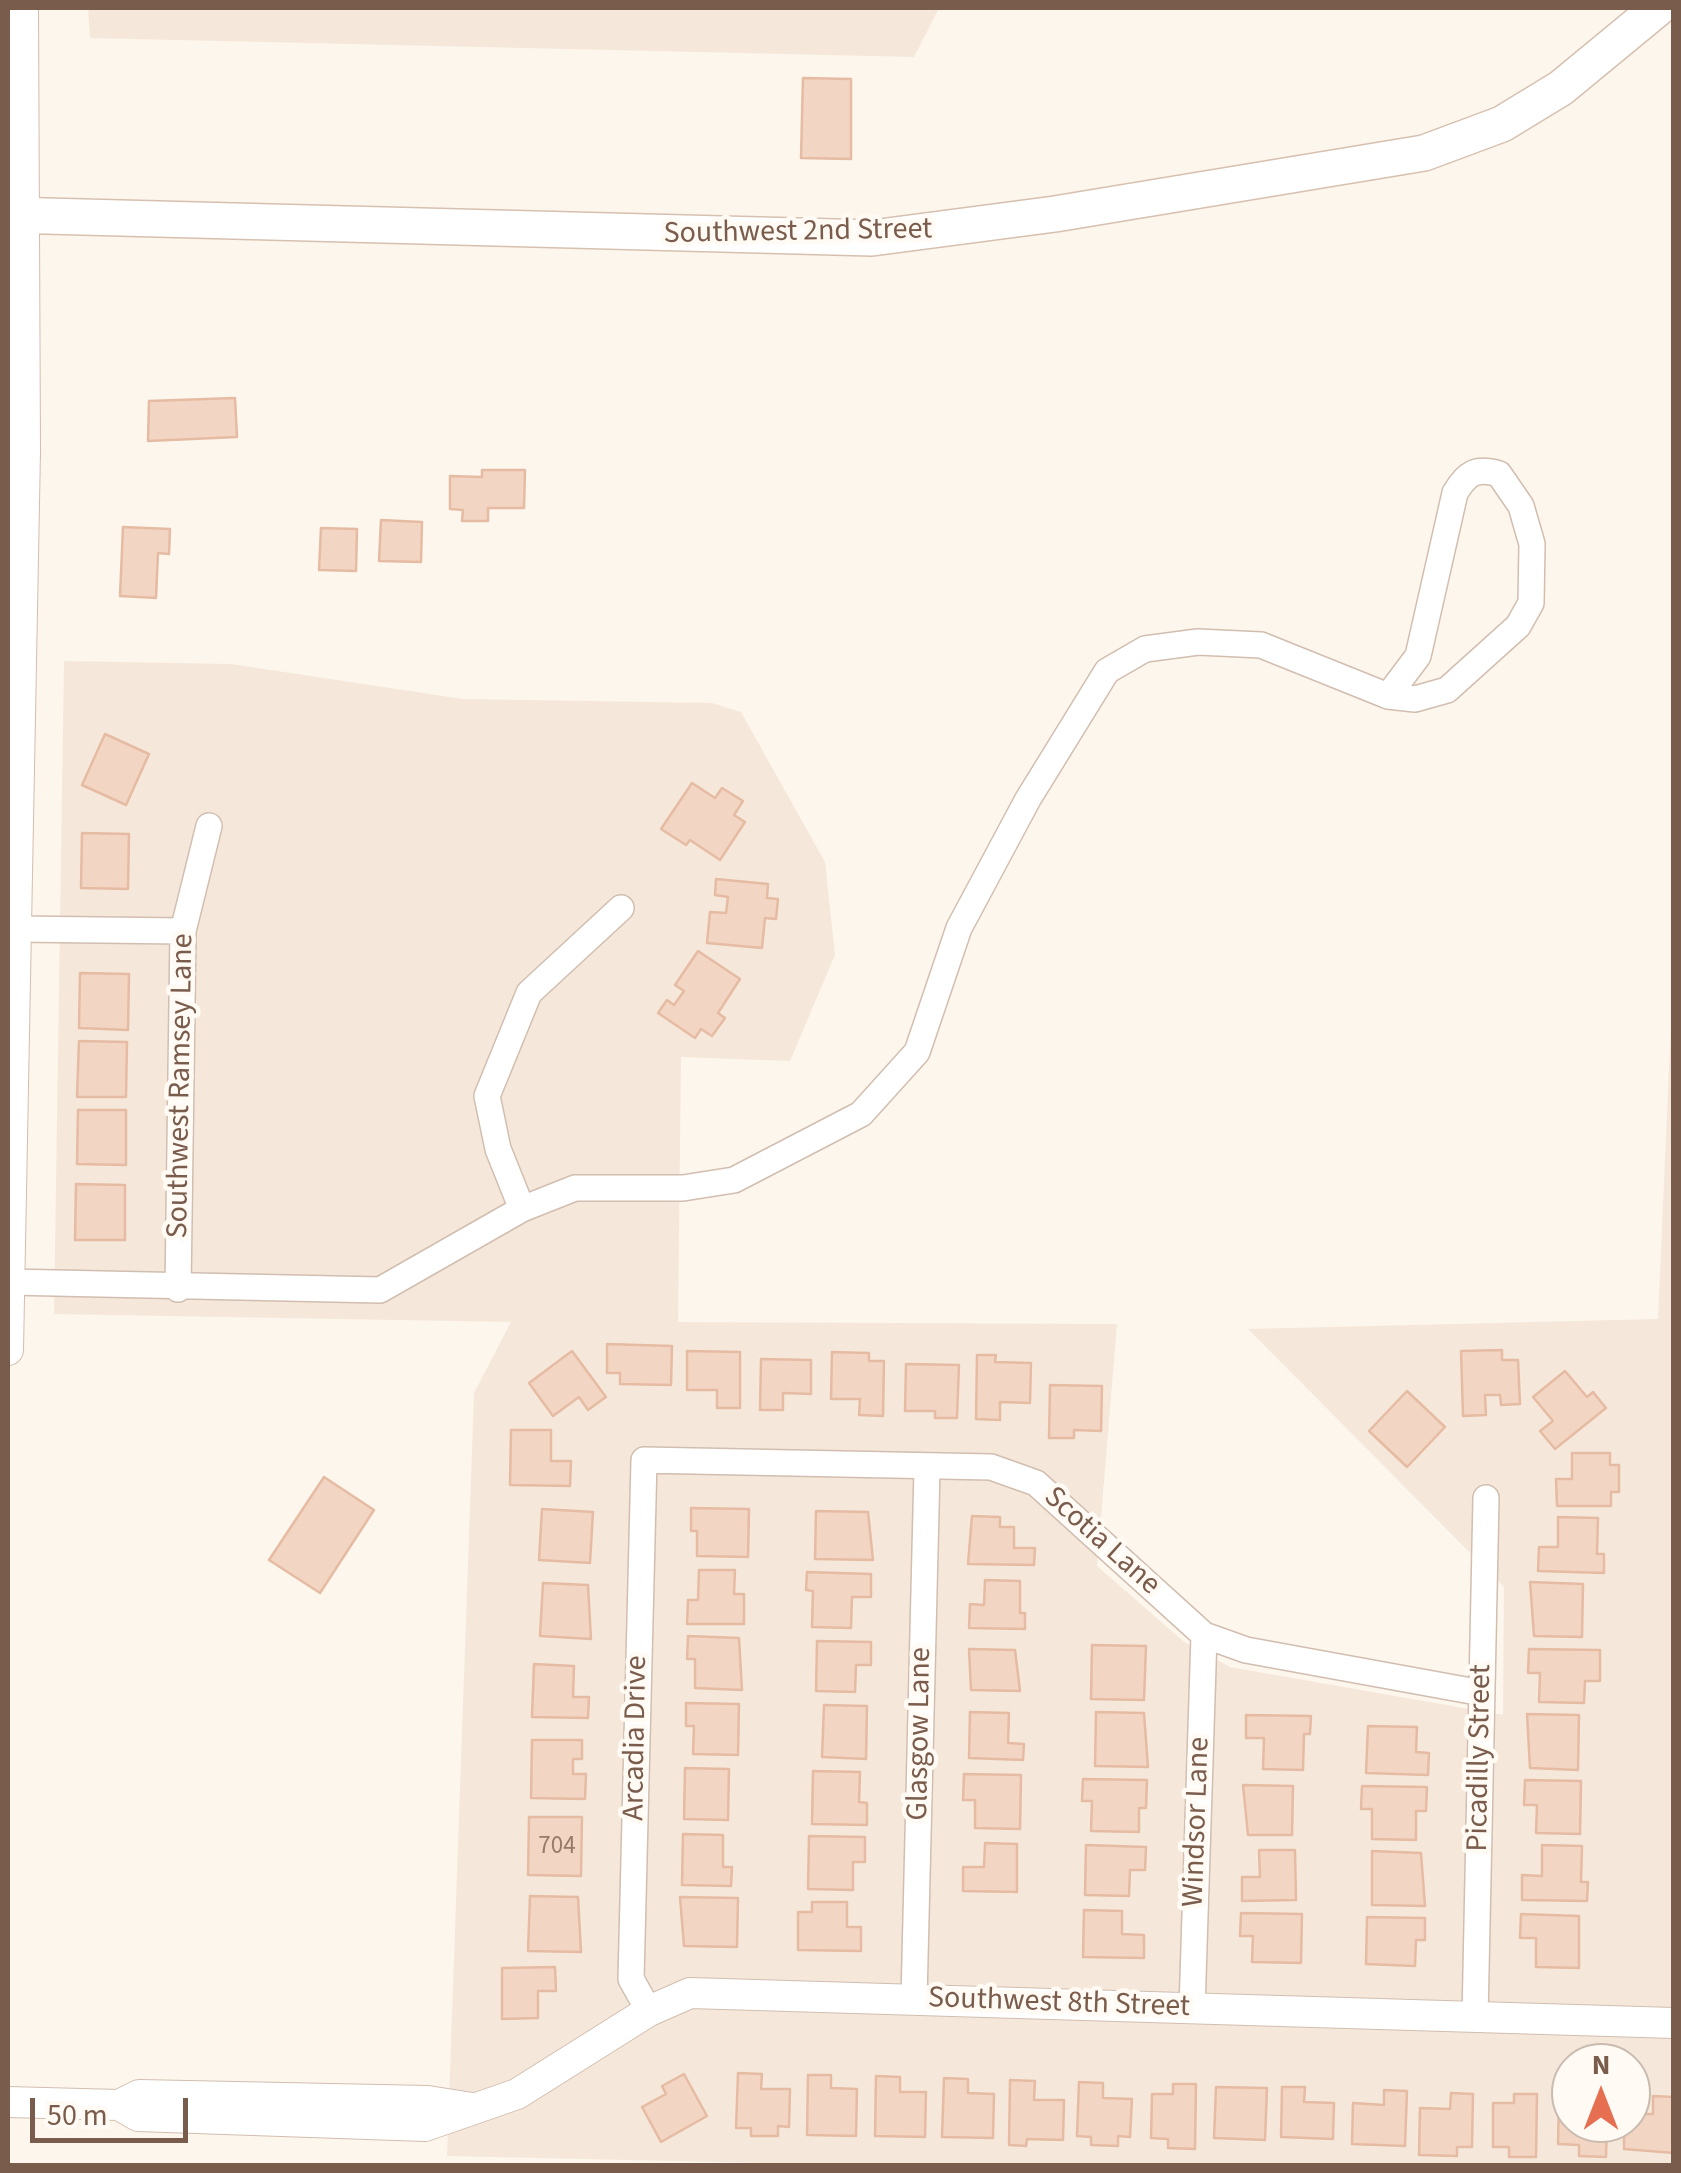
<!DOCTYPE html>
<style>
body{margin:0}
#map{position:relative;width:1681px;height:2173px;overflow:hidden;background:#fdf6ec;font-family:"Source Sans 3",sans-serif}
canvas{display:block}
.frame{position:absolute;inset:0;border:10px solid #7a5c4d;pointer-events:none}
.north{position:absolute;left:1551px;top:2043px;width:100px;height:100px;box-sizing:border-box;background:#fffaf3;border:2px solid #cabbb1;border-radius:50%;rotate:0deg;font-size:28px;font-weight:700;line-height:40px;text-align:center;color:#7a5c4d}
.north::after{content:'';display:block;margin:auto;width:35px;height:45px;background:#e76f51;clip-path:polygon(50% 0,100% 100%,50% 72%,0 100%)}
.scale{position:absolute;left:30px;top:2098px;width:158px;height:45px;box-sizing:border-box;border:5px solid #7a5c4d;border-top:0;padding-left:12px;font-size:30px;line-height:35px;white-space:nowrap;color:#7a5c4d;-webkit-text-stroke:8px #fffaf3;paint-order:stroke}
</style>
<div id="map">
<canvas width="1681" height="2173"></canvas>
<div class="frame"></div>
<div class="north">N</div>
<div class="scale">50 m</div>
</div>
<script>
const ctx = document.querySelector('canvas').getContext('2d');
ctx.lineJoin = 'round';
function paint(path, color) { ctx.fillStyle = color; ctx.fill(path, 'evenodd'); }
function trace(path, color, width, dash) { ctx.strokeStyle = color; ctx.lineWidth = width; ctx.lineCap = dash ? 'butt' : 'round'; ctx.setLineDash(dash || []); ctx.stroke(path); }
function write(font, color, halo, rows, align = 'center') {
  ctx.font = font + ' "Source Sans 3",sans-serif'; ctx.lineWidth = 9; ctx.setLineDash([]); ctx.textBaseline = 'middle'; ctx.strokeStyle = halo; ctx.fillStyle = color; for (const [text, x, y, turn = 0] of rows) {
    ctx.save(); ctx.translate(x, y); ctx.rotate((+turn || 0) * Math.PI / 180); ctx.textAlign = isNaN(turn) ? turn : align; if (halo) ctx.strokeText(text, 0, 0); ctx.fillText(text, 0, 0); ctx.restore();
  }
}
const residential = new Path2D(`
 M88 8H939L914 57 90 38Z
 M64 661 231 664 463 699 712 703 741 712 825 862 835 955 790 1061 681 1057 678 1322 1117 1324 1097 1566 1183 1641 1230 1667 1503 1715 1504 1587 1248 1329 1658 1319 1673 975V2165L900 2166 447 2156 474 1393 511 1322 54 1314ZM1571 2063H1631V2123H1571Z`);
const building = new Path2D(`
 M803 78 851 79V159L801 158Z
 M235 398 237 437 148 441 149 401Z
 M482 470H525L524 508H488V521H462L463 510 450 509V476L482 477Z
 M381 520 422 522 421 562 379 561Z
 M123 527 170 529 169 554 158 553 156 598 120 596Z
 M321 528 357 529 356 571 319 570Z
 M105 734 149 754 126 805 82 785Z
 M692 783 715 798 722 788 743 801 734 815 745 822 720 860 690 840 686 845 661 829Z
 M82 833 129 834 128 889 81 888Z
 M716 879 768 884 767 898 778 899 776 919 765 918 762 948 707 943 710 912 726 913 728 897 715 895Z
 M698 951 740 979 718 1013 725 1018 712 1036 701 1029 695 1038 658 1013 667 1000 674 1005 684 991 675 985Z
 M80 973 129 974 128 1030 79 1028Z
 M79 1041 127 1042 126 1097H77Z
 M78 1110H126V1165L77 1164Z
 M76 1184 125 1185V1240H75Z
 M607 1344 672 1346 671 1385 620 1384V1373H607Z
 M1502 1350V1360H1518L1520 1404 1501 1405 1500 1395H1485L1486 1415 1463 1416 1461 1351Z
 M572 1351 606 1397 588 1410 579 1397 553 1416 529 1383Z
 M687 1351 740 1352V1408H717V1390H687Z
 M832 1352 869 1353V1361H884L883 1416 859 1415 860 1399H831Z
 M977 1355H996L995 1362 1031 1363 1030 1403 1000 1402V1420L976 1419Z
 M761 1359 811 1360V1394L783 1393V1410H760Z
 M906 1364 959 1365 957 1418H935V1411H905Z
 M1565 1371 1587 1397 1593 1392 1606 1408 1555 1449 1540 1431 1553 1421 1533 1397Z
 M1050 1385 1102 1386 1101 1431 1074 1430V1438H1049Z
 M1407 1391 1445 1427 1407 1467 1369 1431Z
 M511 1430H551V1461H571L570 1486 510 1485Z
 M1572 1453H1610V1465H1619V1492H1611V1506H1557L1556 1479H1572Z
 M324 1477 374 1510 320 1593 269 1560Z
 M691 1508 749 1509 748 1557 697 1556V1531H691Z
 M542 1509 593 1512 590 1563 539 1560Z
 M816 1511 868 1512 873 1560 815 1559Z
 M972 1516 1000 1517V1527H1014V1548H1035L1034 1565 968 1564Z
 M1558 1517 1598 1518 1597 1554H1604V1573L1538 1571 1539 1547H1558Z
 M699 1570H735L734 1594H744V1624H687L688 1600H698Z
 M807 1572 871 1574V1597H852L851 1628 812 1627 813 1591 806 1590Z
 M985 1580 1020 1581V1613H1025V1629L969 1628 970 1604 984 1605Z
 M1530 1582 1583 1584 1582 1637 1534 1636Z
 M543 1583 588 1585 591 1639 540 1636Z
 M688 1636 739 1638 742 1690 695 1688V1659H687Z
 M817 1641 871 1642V1665H856L855 1692 816 1691Z
 M1092 1645 1146 1646 1144 1700 1091 1699Z
 M969 1649 1015 1650 1020 1691 971 1690Z
 M1529 1649 1600 1650V1681H1585L1584 1703 1539 1702 1540 1673H1528Z
 M534 1664 574 1666 573 1697H589L588 1718 532 1717Z
 M686 1703 739 1704 738 1755 693 1754 694 1726H686Z
 M824 1705 867 1706 866 1759 822 1757Z
 M970 1712 1009 1713 1008 1743 1024 1744 1023 1760 969 1758Z
 M1096 1712 1144 1713 1148 1767 1095 1766Z
 M1527 1714 1579 1715 1578 1770 1530 1768Z
 M1246 1715 1311 1716 1310 1734H1304L1303 1770 1263 1769 1264 1738H1246Z
 M1368 1726 1417 1727 1416 1752 1429 1753 1428 1775 1366 1773Z
 M532 1740H582V1759H573V1774H586L585 1799 531 1798Z
 M685 1768 729 1769 728 1820 684 1819Z
 M813 1771 860 1772 859 1802 867 1803V1825L812 1824Z
 M964 1774 1021 1775 1020 1829 975 1828V1800H963Z
 M1083 1779 1147 1780 1146 1808H1139V1832L1091 1831 1092 1801H1082Z
 M1525 1780 1581 1781 1580 1834 1536 1833 1537 1805H1524Z
 M1243 1785 1293 1786 1292 1835H1248Z
 M1362 1786 1427 1787 1426 1811H1416V1840L1372 1839V1809H1361Z
 M529 1817H582L581 1876 528 1875Z
 M683 1834 723 1835V1867H732L731 1886 682 1885Z
 M809 1836 865 1837V1862H853V1890L808 1889Z
 M985 1843 1017 1844V1892L963 1891V1867H984Z
 M1086 1845 1146 1847 1145 1870H1130L1129 1896 1085 1895Z
 M1542 1845 1582 1846 1581 1882H1588L1587 1901 1522 1900V1875L1542 1876Z
 M1259 1850H1295L1296 1900 1242 1901V1877H1260Z
 M1372 1851 1421 1853 1425 1906 1372 1905Z
 M530 1896 578 1897 581 1952 528 1951Z
 M680 1897 738 1898 737 1947 684 1946Z
 M812 1902H847V1927H861V1951L798 1950V1912H812Z
 M1084 1910 1122 1911V1934L1144 1935V1958L1083 1957Z
 M1241 1913 1302 1914 1301 1963 1252 1962 1253 1936H1240Z
 M1521 1914 1579 1916V1968L1536 1967V1938H1520Z
 M1367 1917 1425 1918V1940H1416L1415 1966 1366 1964Z
 M555 1967 556 1991H538V2018L502 2019V1968Z
 M738 2073 762 2074 761 2089H790L789 2127 778 2126V2136H751V2128H736Z
 M684 2074 707 2116 661 2142 642 2107 666 2094 662 2086Z
 M808 2075H831V2088L857 2089 856 2136 807 2135Z
 M876 2076 900 2077V2092H926L925 2137 875 2136Z
 M944 2078 968 2079V2093L994 2094 993 2138 942 2137Z
 M1010 2080 1035 2081 1034 2100H1064L1063 2140 1027 2139 1026 2146 1009 2145Z
 M1079 2082 1103 2083V2098L1132 2099 1130 2137 1118 2136V2146L1091 2145V2137L1077 2136Z
 M1173 2084H1196L1195 2149 1168 2148V2139L1151 2138 1152 2094H1173Z
 M1216 2087 1267 2088 1265 2140 1214 2138Z
 M1282 2087H1305L1304 2102 1334 2103 1333 2139 1281 2137Z
 M1384 2090 1407 2091 1405 2146 1352 2144 1353 2103 1384 2105Z
 M1451 2093 1473 2094 1472 2147H1457V2156L1419 2155 1420 2108 1450 2109Z
 M1514 2094H1537L1536 2157H1509V2147H1493V2103H1514Z
 M1559 2095H1571V2123H1607L1606 2157 1579 2156V2145L1558 2144Z
 M1653 2096 1674 2097V2153L1624 2149V2123H1631V2114H1653Z`);
const minor = new Path2D(`
 M16 929 183 931
 M522 1209 498 1149 487 1096 529 993 621 908
 M9 1282 380 1290 522 1209 575 1188H683L734 1180 861 1114 917 1052 959 928 1028 799 1107 671 1145 649 1198 642 1261 645 1388 696 1415 699 1447 690 1518 626 1531 603 1532 544 1521 506 1499 474C1476 467 1467 473 1455 493L1418 656 1388 696
 M178 1289 183 931 209 826
 M914 1999 927 1469
 M1192 2009 1204 1635
 M649 2011 631 1979 644 1460 991 1467 1036 1483 1204 1635 1246 1650 1482 1693
 M1475 2018 1486 1498`);
const tertiary = new Path2D(`
 M8 1350 25 451 23 8
 M8 2102 119 2105 139 2095 428 2101 472 2108
 M119 2105 138 2116 425 2126 517 2094 649 2011 690 1993 1674 2023`);
const secondary = new Path2D(`
 M8 215 872 238 1055 214 1424 153 1502 124 1561 88 1658 8`);
const numberNames = [
 ["704",557,1848]
];
const streetNames = [
 ["Southwest 2nd Street",798,233,-1],
 ["Southwest Ramsey Lane",182,1086,-89],
 ["Scotia Lane",1101,1542,42],
 ["Glasgow Lane",921,1734,-89],
 ["Arcadia Drive",637,1738,-89],
 ["Picadilly Street",1481,1758,-89],
 ["Windsor Lane",1198,1822,-88],
 ["Southwest 8th Street",1059,2004,2]
];
paint(residential, '#f5e8da');
paint(building, '#f3d5c3');
trace(building, '#e6bba3', 2.5);
trace(minor, '#d1beb0', 28);
trace(tertiary, '#d1beb0', 32);
trace(secondary, '#d6c0b0', 38);
trace(minor, '#fff', 25);
trace(tertiary, '#fff', 30);
trace(secondary, '#fff', 35);
write('25px', '#987a6a', null, numberNames);
write('30px', '#7a5c4d', '#fffaf3', streetNames);
</script>
